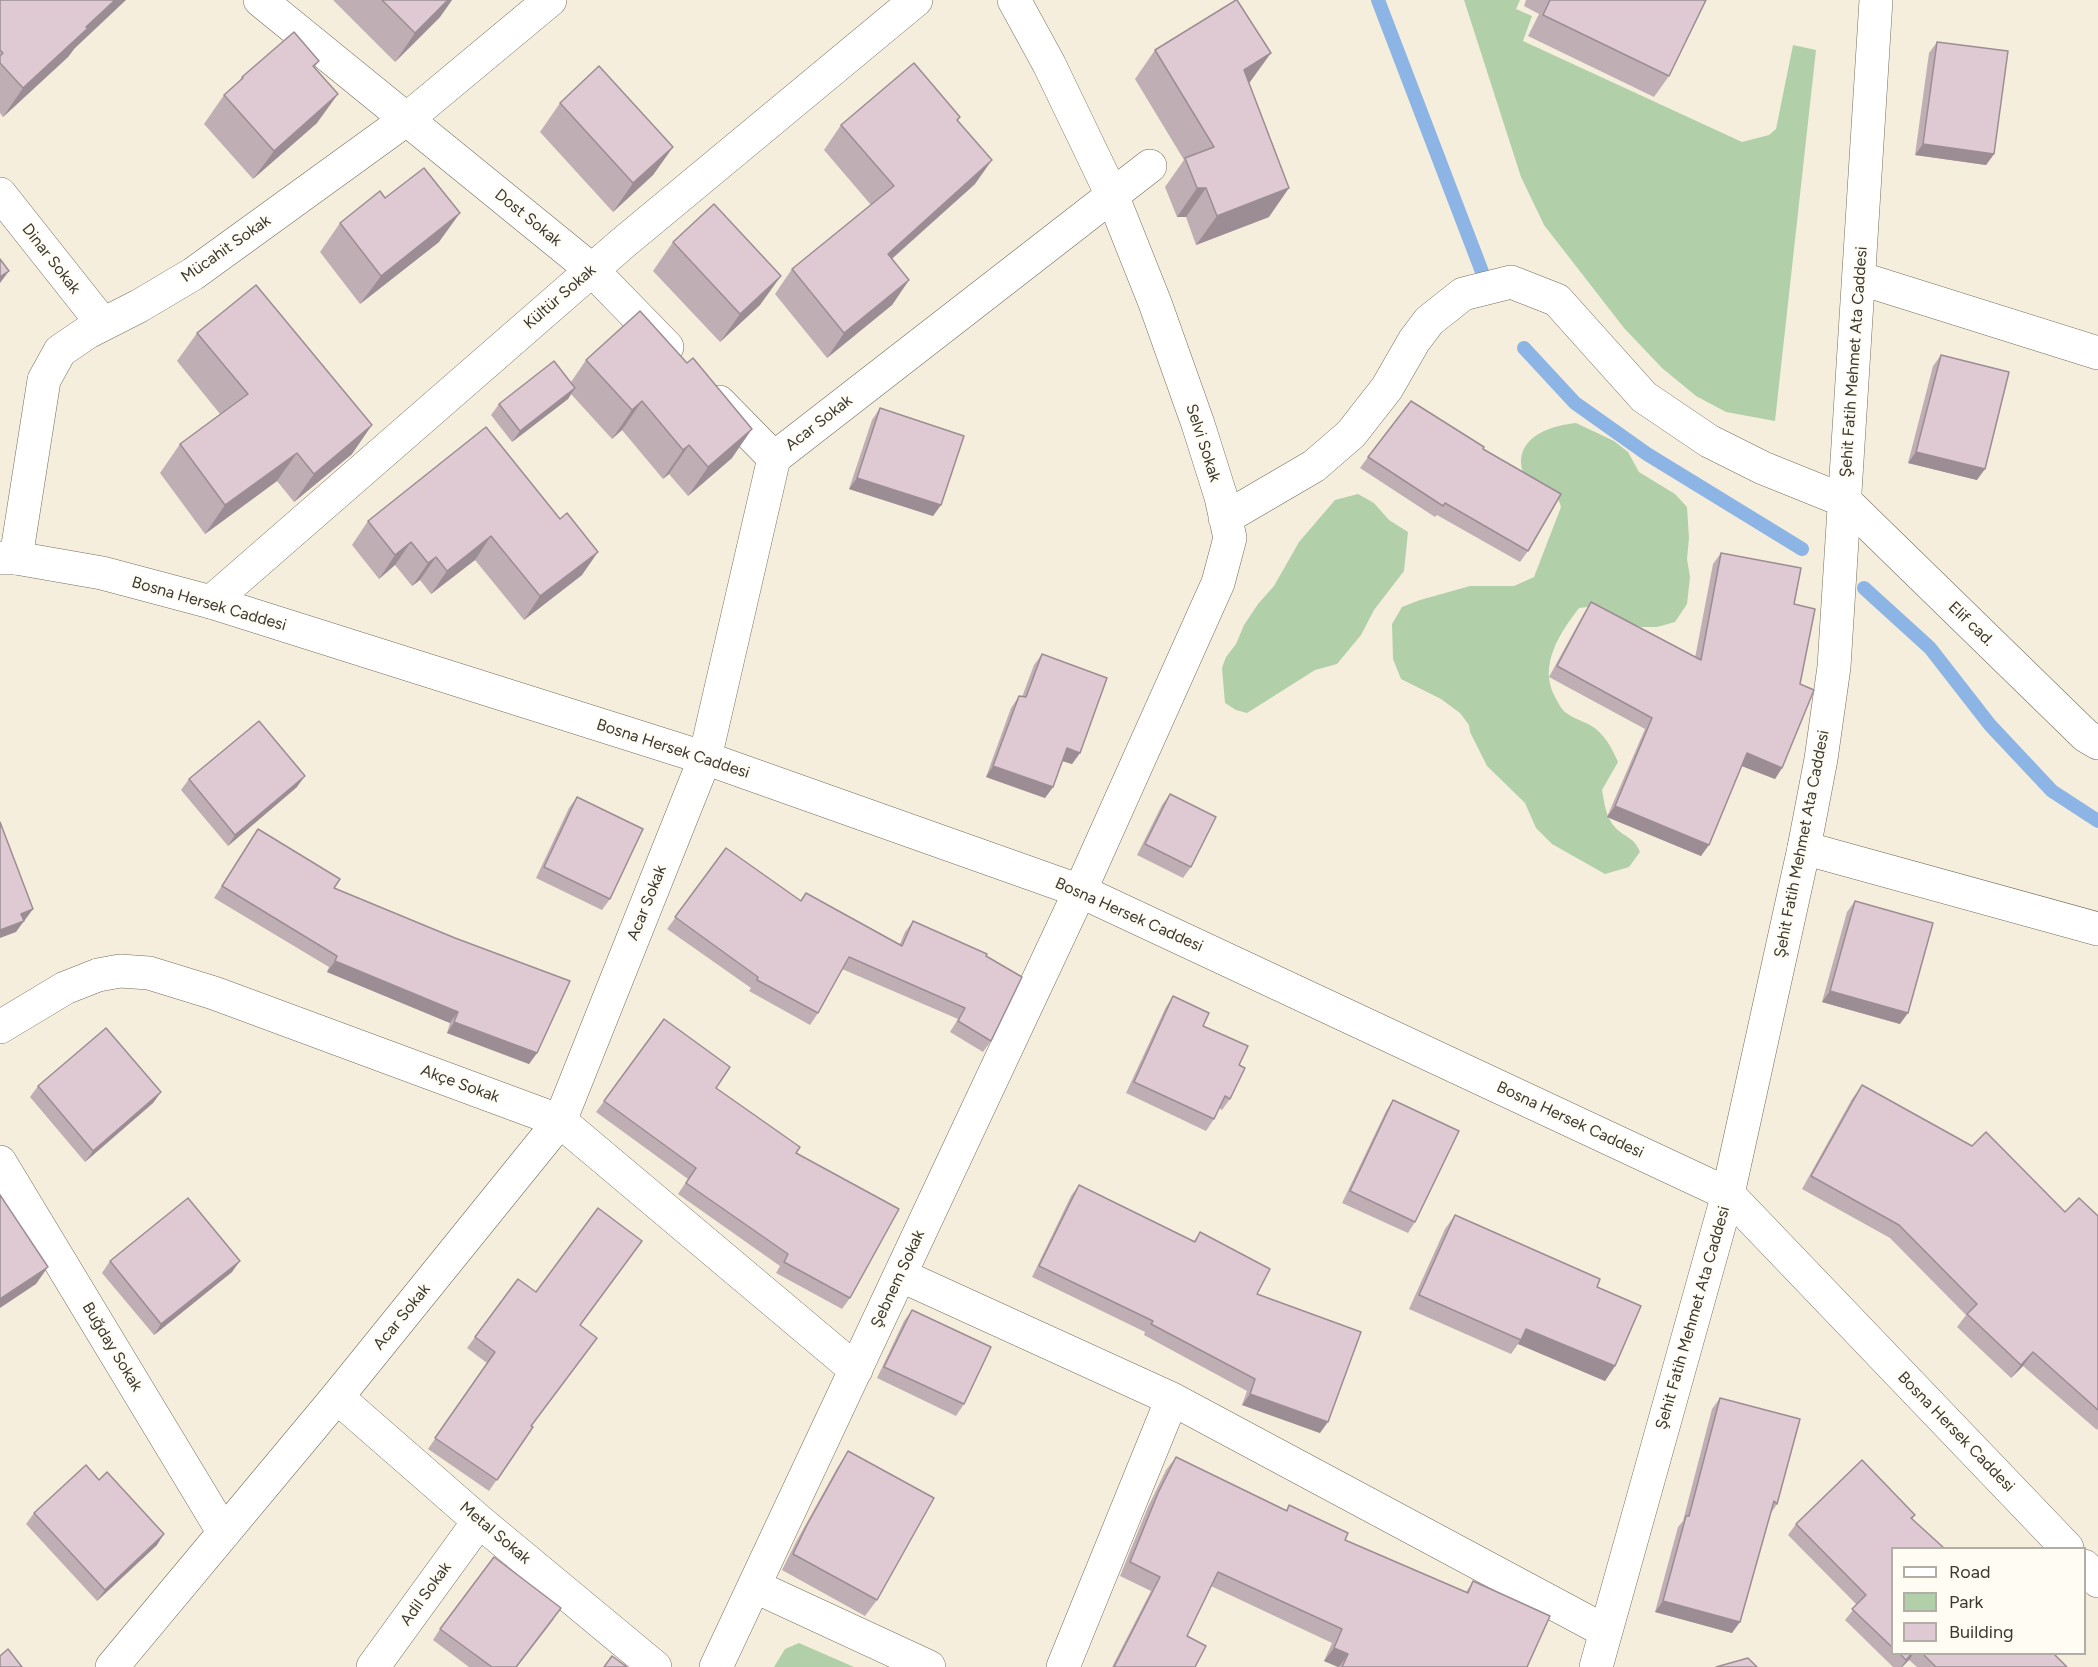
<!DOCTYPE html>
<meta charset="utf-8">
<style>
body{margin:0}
#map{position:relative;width:2098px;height:1667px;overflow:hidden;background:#f6eedc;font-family:Figtree,sans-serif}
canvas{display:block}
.legend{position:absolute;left:1891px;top:1547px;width:195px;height:108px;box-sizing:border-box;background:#fffcf4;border:2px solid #b1aea6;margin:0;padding:8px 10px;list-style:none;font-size:18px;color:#3b3831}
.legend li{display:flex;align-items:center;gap:12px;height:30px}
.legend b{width:30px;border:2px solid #b1aea6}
</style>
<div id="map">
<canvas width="2098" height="1667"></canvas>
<ul class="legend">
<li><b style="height:8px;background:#fff"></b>Road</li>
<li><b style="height:16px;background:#b1d0a9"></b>Park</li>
<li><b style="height:16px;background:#dfcad3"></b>Building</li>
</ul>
</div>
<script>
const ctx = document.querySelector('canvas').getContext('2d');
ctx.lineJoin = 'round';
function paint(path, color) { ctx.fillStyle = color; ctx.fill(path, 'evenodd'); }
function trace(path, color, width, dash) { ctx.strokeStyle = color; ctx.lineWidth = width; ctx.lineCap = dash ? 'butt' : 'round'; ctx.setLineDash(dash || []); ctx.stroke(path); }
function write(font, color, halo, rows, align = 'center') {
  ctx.font = font + ' Figtree,sans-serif'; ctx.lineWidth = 4.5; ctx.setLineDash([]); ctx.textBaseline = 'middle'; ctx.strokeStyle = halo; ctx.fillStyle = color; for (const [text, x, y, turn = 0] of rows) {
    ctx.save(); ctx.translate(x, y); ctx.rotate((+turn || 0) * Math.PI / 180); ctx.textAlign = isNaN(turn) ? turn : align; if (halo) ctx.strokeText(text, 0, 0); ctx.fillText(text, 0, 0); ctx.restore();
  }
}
const green = new Path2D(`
 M1464 0H1520L1516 9 1532 16 1523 41 1742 142 1769 135 1776 129 1793 45 1816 50 1775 421 1726 412 1696 396 1662 368 1624 328 1544 225 1521 177Z
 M1576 423 1614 441 1628 452 1639 472 1675 494 1687 507 1689 538 1687 559 1690 577 1687 604 1675 622 1657 627H1641L1627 622 1596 606 1579 608C1560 633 1538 665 1555 697 1558 702 1561 709 1565 712 1572 718 1583 721 1590 725 1604 733 1612 748 1618 762L1602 790C1605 806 1606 820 1619 831 1630 840 1634 838 1640 852L1629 867 1605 874 1552 844 1536 828 1525 803 1487 766 1470 732 1469 725 1460 713 1441 699 1401 679 1393 659 1392 624 1402 607 1420 600 1470 586H1514L1534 577 1561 507 1557 495C1548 491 1535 487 1528 480 1524 477 1521 468 1521 463 1520 435 1554 425 1576 423Z
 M1358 494 1374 503 1389 520 1408 532 1404 571 1374 610 1361 635 1337 664 1315 670 1247 713 1236 710 1225 703 1222 668 1226 657 1236 644 1244 625 1258 604 1274 586 1299 542 1335 500Z
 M799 1643 854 1667H774L785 1649Z`);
const stream = new Path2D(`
 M1378 0 1484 277
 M1524 348 1575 403 1647 454 1802 549
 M1864 588 1930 648 1990 725 2052 791 2098 821`);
const minor = new Path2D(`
 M260 0 592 270 667 347
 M0 194 103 324
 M1859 278 2098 353
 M719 402 774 458
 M1225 518 1314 466 1351 434 1387 388 1414 341 1429 321 1463 294 1511 282 1557 300 1644 397 1709 441 1763 468 1845 501 2086 736 2098 743
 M16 558 44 380 60 351 88 332 139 306 193 274 407 119 550 0
 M211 602 623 243 916 0
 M1804 848 2098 929
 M0 1027 65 988 98 975 120 971 149 973 214 993 560 1121 856 1370
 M0 1162 224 1533
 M900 1275 1172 1399 1605 1631
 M337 1397 479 1521 655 1667
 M754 1586 929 1667
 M112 1667 337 1397 560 1121 705 758 774 458 1150 166
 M373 1667 479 1521
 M716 1667 1080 891 1218 583 1230 538 1221 497 1198 424 1155 303 1112 195 1049 64 1014 0
 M1063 1667 1172 1399`);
const secondary = new Path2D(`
 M0 558H16L102 573 211 602 705 758 1080 891 1728 1194 2067 1548
 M2084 1566 2098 1581
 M1596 1667 1728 1194 1804 848 1821 759 1834 667 1876 0`);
const wall = new Path2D(`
 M0 0 74 49 68 57 3 117 0 113Z
 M333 0H452L440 17 395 62Z
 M1526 0H1706L1669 76 1654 97 1528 36 1539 14 1524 6Z
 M1937 42 1994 154 1986 165 1915 155 1929 53Z
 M1155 50 1250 82 1249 83 1269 217 1196 245 1186 217H1177L1165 187 1184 160 1135 79Z
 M319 61 314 68 317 123 253 179 204 124 224 95 238 83 242 77Z
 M560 103 673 147 653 175 613 212 540 132Z
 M960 117 957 121 975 184 892 259 909 280 892 305 827 358 775 294 792 269 871 205 824 150 841 125Z
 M385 198 439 242 360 304 320 252 340 223Z
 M673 242 760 305 720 342 653 271Z
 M197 333 352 454 294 502 277 481 205 534 160 473 180 444 220 414 177 361Z
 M1941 355 1977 480 1908 463 1933 366Z
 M586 360 732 458 688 496 669 474 663 479 622 430 612 439 571 394 568 399 512 442 491 415 499 404 571 382Z
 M880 408 941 505 933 516 849 489 872 420Z
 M486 427 582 575 524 620 475 560 431 594 420 580 412 586 395 565 379 579 352 545 368 521Z
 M1483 449 1528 551 1520 562 1437 515 1435 517 1360 468 1368 457Z
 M1721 553 1794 604 1782 768 1775 779 1742 766 1701 856 1607 817 1645 729 1549 677 1584 613 1591 602 1695 658 1713 564Z
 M1042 654 1080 753 1072 764 1062 761 1053 787 1045 798 986 777 1011 708 1019 696 1022 697 1034 665Z
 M189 779 297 787 228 846 181 790Z
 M1170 794 1191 867 1183 878 1137 855 1162 805Z
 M577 797 610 899 602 910 536 878 569 808Z
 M258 829 334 888 537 1053 529 1064 447 1033 450 1023 327 972 329 967 214 898Z
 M726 848 800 901 806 893 900 944 905 932 913 921 986 956 991 1041 983 1052 950 1032 958 1019 842 969 818 1013 810 1025 749 991 751 988 667 929Z
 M1855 901 1900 1024 1822 1002 1847 912Z
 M1173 996 1239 1065 1230 1099 1222 1110 1219 1108 1214 1119 1206 1131 1126 1093 1166 1007Z
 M664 1019 716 1088 796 1153 850 1298 842 1309 776 1273 780 1266 678 1194 688 1179 596 1112Z
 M1862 1085 2065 1212 2098 1216V1428L2097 1430 2023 1366 2011 1378 1957 1327 1966 1315 1890 1238 1802 1189 1852 1099Z
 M38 1086 161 1092 153 1103 85 1162 30 1097Z
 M1393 1100 1415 1222 1408 1233 1342 1203 1386 1111Z
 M1079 1185 1194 1241 1200 1232 1257 1294 1320 1433 1242 1405 1247 1391 1144 1335 1145 1332 1032 1277 1071 1196Z
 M1455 1215 1597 1287 1615 1366 1605 1381 1518 1344 1511 1354 1409 1309 1445 1229Z
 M110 1261 232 1272 154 1335 102 1273Z
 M912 1310 964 1404 956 1416 877 1378 904 1321Z
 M580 1325 589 1349 531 1426 533 1427 489 1491 428 1449 487 1363 467 1348 475 1337Z
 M1720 1398 1777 1504 1771 1513 1732 1633 1655 1612 1678 1527 1683 1521 1712 1409Z
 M848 1451 877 1600 865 1616 782 1570 796 1542 837 1468Z
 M1176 1457 1286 1510 1289 1505 1345 1540 1466 1592 1473 1581 1527 1667H1337L1324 1661 1332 1643 1211 1586 1187 1636 1195 1667H1112L1151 1591 1120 1576 1148 1507 1166 1470Z
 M34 1513 157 1545 97 1601 26 1524Z
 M1915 1515 1893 1548V1653H2053L2067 1667H1917L1909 1660 1902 1667H1893L1845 1620 1857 1605 1788 1535 1796 1524Z
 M554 1619 517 1667H469L433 1640 440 1629Z`);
const shadedWall = new Path2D(`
 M115 0H126L74 49 68 57 3 117 23 88 86 27Z
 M448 0H452L440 17 395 62 415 33Z
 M1271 53 1250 82 1223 99 1244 70Z
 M338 94 317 123 253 179 274 151Z
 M1923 144 1994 154 1986 165 1915 155Z
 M673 147 653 175 613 212 633 183Z
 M992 160 975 184 870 278 888 254Z
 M1197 188H1206L1186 217H1177Z
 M1289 188 1269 217 1196 245 1217 216Z
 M460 213 439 242 360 304 381 276Z
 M9 271 0 283V277Z
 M781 276 760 305 720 342 740 314Z
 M909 280 892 305 827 358 844 333Z
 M575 388 568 399 512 442 520 431Z
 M642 401 622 430 612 439 632 410Z
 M372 425 352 454 294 502 314 474Z
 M752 429 732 458 688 496 708 467Z
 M689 445 669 474 663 479 683 450Z
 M1916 452 1985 469 1977 480 1908 463Z
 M297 453 277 481 205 534 225 505Z
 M857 478 941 505 933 516 849 489Z
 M491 536 475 560 431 594 447 571Z
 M411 542 395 565 379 579 395 555Z
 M598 552 582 575 524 620 540 596Z
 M436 557 420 580 412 586 428 563Z
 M1067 748 1080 753 1072 764 1059 760Z
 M1747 753 1782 768 1775 779 1739 765Z
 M993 766 1053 787 1045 798 986 777Z
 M305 776 297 787 228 846 235 835Z
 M1615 806 1709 845 1701 856 1607 817Z
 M33 909 25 920 13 925 21 914Z
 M24 921 16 932 0 938V930Z
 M335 961 458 1012 450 1023 327 972Z
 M1830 991 1908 1013 1900 1024 1822 1002Z
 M454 1022 537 1053 529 1064 447 1033Z
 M161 1092 153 1103 85 1162 93 1151Z
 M240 1261 232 1272 154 1335 161 1324Z
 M48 1267 36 1284 0 1308V1299Z
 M1526 1329 1615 1366 1605 1381 1518 1344Z
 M2033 1352 2023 1366 2011 1378 2021 1365Z
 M1250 1394 1328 1422 1320 1433 1242 1405Z
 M164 1534 157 1545 97 1601 105 1590Z
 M1663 1601 1740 1622 1732 1633 1655 1612Z
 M1334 1648 1348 1654 1339 1667 1324 1661Z
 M1912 1653H1914L1909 1660 1902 1667H1901Z`);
const building = new Path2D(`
 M0 0H115L86 27 88 28 23 88 0 63V56L3 53 0 50Z
 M382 0H448L415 33Z
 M1236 0H1237L1271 53 1244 70 1289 188 1217 216 1206 188H1197L1185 158 1214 147 1155 50Z
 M1550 0H1706L1669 76 1543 15Z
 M294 32 319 61 313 66 338 94 274 151 224 95 243 78 242 77Z
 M1937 42 2008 51 1994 154 1923 144Z
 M914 63 960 117 957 120 992 160 888 254 909 280 844 333 792 269 894 186 841 125Z
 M599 66 673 147 633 183 560 103Z
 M424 168 460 213 381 276 340 223 380 191 385 198Z
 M714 204 781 276 740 314 673 242Z
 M0 259 9 271 0 277Z
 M256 285 372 425 314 474 297 453 225 505 180 444 248 394 197 333Z
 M640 311 687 363 693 358 752 429 708 467 689 445 683 450 642 401 632 410 586 360Z
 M1941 355 2009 372 1985 469 1916 452Z
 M554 361 575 388 520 431 499 404Z
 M1411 401 1484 447 1483 449 1561 494 1528 551 1445 503 1443 506 1368 457Z
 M880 408 964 436 941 505 857 478Z
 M486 427 560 519 567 513 598 552 540 596 491 536 447 571 436 557 428 563 411 542 395 555 368 521Z
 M1721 553 1801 568 1794 604 1815 609 1800 684 1814 690 1782 768 1747 753 1709 845 1615 806 1652 718 1557 666 1591 602 1701 660Z
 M1042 654 1107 678 1080 753 1067 748 1053 787 993 766 1019 696 1026 697Z
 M259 721 305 776 235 835 189 779Z
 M1170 794 1216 817 1191 867 1145 844Z
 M577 797 643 829 610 899 544 867Z
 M0 822 33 909 21 914 24 921 0 930Z
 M258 829 340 879 334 888 455 938 570 981 537 1053 454 1022 458 1012 335 961 337 956 222 886Z
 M726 848 801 901 806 893 902 946 913 921 987 954 986 956 1022 977 991 1041 958 1021 965 1008 849 957 818 1013 757 980 758 977 675 917Z
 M1855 901 1933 923 1908 1013 1830 991Z
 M1173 996 1209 1013 1203 1026 1248 1046 1239 1065 1245 1068 1230 1099 1225 1096 1214 1119 1134 1082Z
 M664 1019 730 1067 716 1088 800 1147 796 1153 899 1209 850 1298 784 1262 788 1254 686 1183 696 1168 604 1101Z
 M106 1028 161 1092 93 1151 38 1086Z
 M1862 1085 1972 1146 1986 1132 2065 1212 2079 1198 2098 1216V1410L2033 1352 2021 1365 1967 1314 1977 1304 1899 1225 1811 1176Z
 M1393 1100 1459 1131 1415 1222 1350 1191Z
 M1079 1185 1195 1242 1200 1232 1270 1269 1257 1294 1361 1332 1328 1422 1250 1394 1255 1379 1151 1324 1153 1321 1039 1266Z
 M0 1195 48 1267 0 1299Z
 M188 1198 240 1261 161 1324 110 1261Z
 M598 1208 642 1241 580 1325 597 1338 531 1426 533 1427 497 1480 435 1438 495 1352 475 1337 518 1279 536 1292Z
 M1455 1215 1600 1279 1597 1287 1641 1306 1615 1366 1526 1329 1521 1340 1419 1295Z
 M912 1310 991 1347 964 1404 884 1367Z
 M1720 1398 1800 1419 1777 1504 1774 1501 1740 1622 1663 1601 1686 1516H1689Z
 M848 1451 934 1498 877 1600 793 1554 807 1525Z
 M1176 1457 1287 1511 1289 1505 1348 1533 1345 1540 1468 1593 1473 1581 1550 1616 1527 1667H1342L1348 1654 1334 1648 1342 1629 1218 1572 1187 1636 1206 1646 1195 1667H1114L1160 1577 1130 1562 1158 1493Z
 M1862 1460 1915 1515 1911 1518 1944 1548H1893V1648L1852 1609 1866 1595 1796 1524Z
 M86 1465 99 1480 107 1472 164 1534 105 1590 34 1513Z
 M494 1557 561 1608 516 1667H492L440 1629Z
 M8 1649 22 1667H0V1656Z
 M1899 1653H1912L1906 1660Z
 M1922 1653H2053L2067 1667H1936Z
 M612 1656 627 1667H604Z
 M1748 1658 1757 1667H1716Z`);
const streetNames = [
 ["Dost Sokak",528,218,39],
 ["Mücahit Sokak",226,249,-35],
 ["Dinar Sokak",51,259,52],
 ["Kültür Sokak",560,297,-41],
 ["Şehit Fatih Mehmet Ata Caddesi",1854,362,-86],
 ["Acar Sokak",819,423,-38],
 ["Selvi Sokak",1203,443,72],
 ["Bosna Hersek Caddesi",209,604,16],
 ["Elif cad.",1971,624,44],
 ["Bosna Hersek Caddesi",673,749,18],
 ["Şehit Fatih Mehmet Ata Caddesi",1802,844,-79],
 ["Acar Sokak",647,903,-68],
 ["Bosna Hersek Caddesi",1129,915,24],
 ["Akçe Sokak",460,1084,20],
 ["Bosna Hersek Caddesi",1570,1120,25],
 ["Şebnem Sokak",898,1279,-65],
 ["Acar Sokak",402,1317,-51],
 ["Şehit Fatih Mehmet Ata Caddesi",1693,1318,-74],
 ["Buğday Sokak",112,1347,59],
 ["Bosna Hersek Caddesi",1956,1432,46],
 ["Metal Sokak",495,1533,40],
 ["Adil Sokak",426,1594,-54]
];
paint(green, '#b1d0a9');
trace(stream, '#8cb4e4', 14);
trace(minor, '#746e5e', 34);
trace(secondary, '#746e5e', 34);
trace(minor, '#fff', 33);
trace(secondary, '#fff', 33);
paint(wall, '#c0aeb5');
paint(shadedWall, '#9c8d94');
paint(building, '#dfcad3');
trace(building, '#9c8d94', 1.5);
write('16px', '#3b3831', '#fffcf4', streetNames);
</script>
